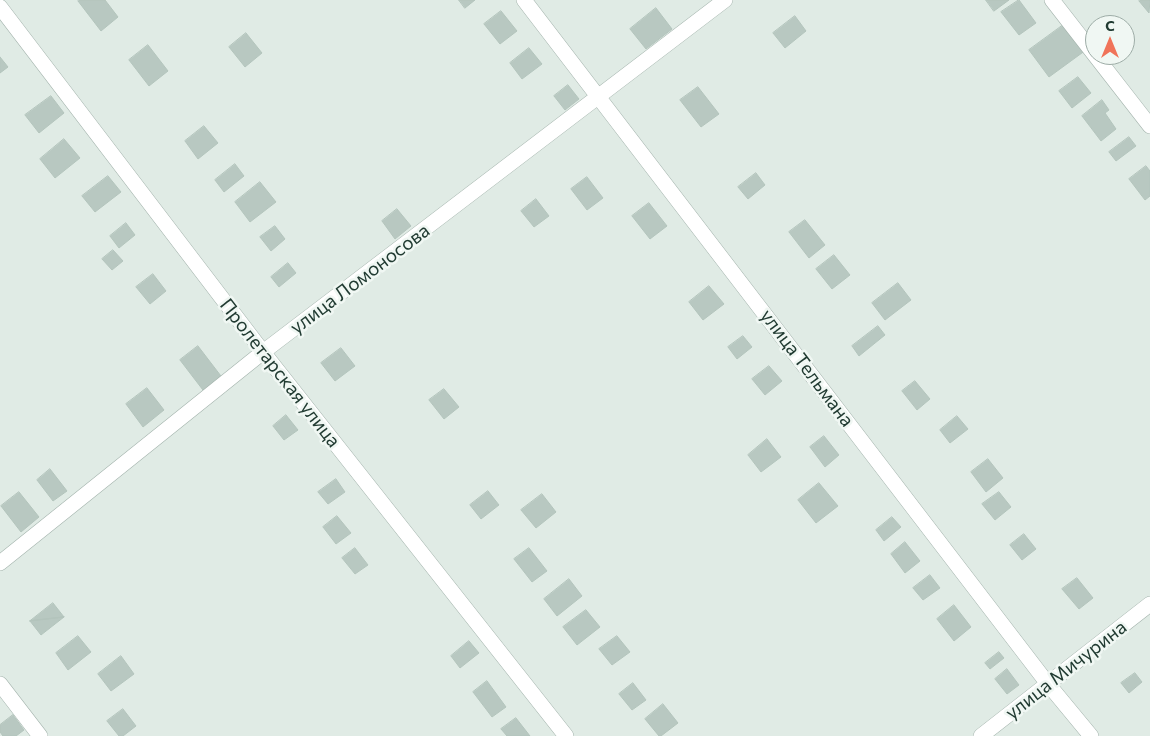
<!DOCTYPE html>
<meta charset="utf-8">
<style>
body{margin:0}
#map{position:relative;width:1150px;height:736px;overflow:hidden;background:#e0ebe5;font-family:Commissioner,sans-serif}
canvas{display:block}
.north{position:absolute;left:1085px;top:15px;width:50px;height:50px;box-sizing:border-box;background:#f0f7f3;border:1px solid #9daca6;border-radius:50%;rotate:0deg;font-size:14px;font-weight:700;line-height:20px;text-align:center;color:#213b32}
.north::after{content:'';display:block;margin:auto;width:18px;height:22px;background:#f07359;clip-path:polygon(50% 0,100% 100%,50% 72%,0 100%)}
</style>
<div id="map">
<canvas width="1150" height="736"></canvas>
<div class="north">С</div>
</div>
<script>
const ctx = document.querySelector('canvas').getContext('2d');
ctx.lineJoin = 'round';
function paint(path, color) { ctx.fillStyle = color; ctx.fill(path, 'evenodd'); }
function trace(path, color, width, dash) { ctx.strokeStyle = color; ctx.lineWidth = width; ctx.lineCap = dash ? 'butt' : 'round'; ctx.setLineDash(dash || []); ctx.stroke(path); }
function write(font, color, halo, rows, align = 'center') {
  ctx.font = font + ' Commissioner,sans-serif'; ctx.lineWidth = 5; ctx.setLineDash([]); ctx.textBaseline = 'middle'; ctx.strokeStyle = halo; ctx.fillStyle = color; for (const [text, x, y, turn = 0] of rows) {
    ctx.save(); ctx.translate(x, y); ctx.rotate((+turn || 0) * Math.PI / 180); ctx.textAlign = isNaN(turn) ? turn : align; if (halo) ctx.strokeText(text, 0, 0); ctx.fillText(text, 0, 0); ctx.restore();
  }
}
const building = new Path2D(`
 M79 0H105L118 17 101 31 78 1Z
 M459 0H475L465 8Z
 M986 0H1009L994 11Z
 M1019 0 1036 23 1019 35 1001 12Z
 M1140 0H1150L1149 13 1139 1Z
 M656 8 672 29 646 49 630 29Z
 M501 11 517 31 500 44 484 24Z
 M795 16 806 31 785 48 773 33Z
 M1066 23 1086 50 1049 77 1029 50Z
 M246 33 262 53 245 67 229 47Z
 M148 45 168 71 149 86 129 60Z
 M529 48 542 64 522 79 510 63Z
 M0 57 8 67 0 73Z
 M1078 77 1091 93 1072 108 1059 91Z
 M568 85 579 99 565 110 554 96Z
 M698 87 719 114 701 127 680 100Z
 M51 96 64 113 39 133 25 115Z
 M1102 100 1109 110 1105 113 1116 129 1101 141 1082 116Z
 M204 126 218 143 198 159 185 141Z
 M1129 137 1136 146 1116 161 1109 152Z
 M64 139 80 158 55 178 40 159Z
 M235 164 244 176 224 192 215 180Z
 M1146 166 1150 171V196L1145 200 1129 179Z
 M756 173 765 185 748 199 738 187Z
 M108 176 121 192 95 212 82 196Z
 M587 177 603 198 587 210 571 189Z
 M260 182 276 202 250 222 235 202Z
 M536 199 549 216 534 227 521 211Z
 M649 203 667 226 650 239 632 216Z
 M397 209 411 226 395 239 382 221Z
 M805 220 825 245 809 258 789 232Z
 M126 223 135 235 119 248 110 236Z
 M275 226 285 239 271 251 260 237Z
 M113 250 123 261 112 270 102 259Z
 M834 255 850 275 832 289 816 269Z
 M288 263 296 273 279 287 271 277Z
 M153 274 166 291 150 304 136 287Z
 M898 283 911 300 885 320 872 303Z
 M709 286 724 304 703 320 689 302Z
 M878 326 885 335 859 356 852 346Z
 M743 336 752 347 737 359 728 347Z
 M198 346 224 380 206 394 180 360Z
 M341 348 355 366 335 381 321 363Z
 M769 366 782 381 765 395 752 379Z
 M915 381 930 399 917 410 902 391Z
 M147 388 164 410 143 427 126 404Z
 M444 389 459 407 444 419 429 400Z
 M286 415 298 430 284 440 273 426Z
 M957 416 968 429 950 443 940 430Z
 M824 436 839 455 825 467 810 447Z
 M767 439 781 457 761 472 748 455Z
 M988 459 1003 478 986 492 971 472Z
 M50 469 67 491 53 501 37 480Z
 M336 479 345 492 328 504 318 492Z
 M819 483 838 506 816 523 798 500Z
 M488 491 499 505 481 519 470 505Z
 M19 492 39 517 21 532 1 506Z
 M999 492 1011 507 995 520 982 504Z
 M542 494 556 512 536 528 521 510Z
 M337 516 351 533 336 544 323 527Z
 M892 517 901 527 884 541 876 530Z
 M1024 534 1036 549 1022 560 1010 545Z
 M905 542 920 561 905 573 891 554Z
 M355 548 368 565 355 574 342 558Z
 M529 548 547 571 532 582 514 559Z
 M930 575 940 588 923 600 913 588Z
 M1077 578 1093 598 1079 609 1062 589Z
 M569 579 582 596 557 616 544 599Z
 M53 603 64 617 30 621Z
 M954 605 971 627 954 641 937 619Z
 M586 610 600 627 577 645 563 627Z
 M64 617 41 635 30 621Z
 M78 636 91 652 68 670 56 653Z
 M617 636 630 652 612 665 599 649Z
 M469 641 479 653 460 668 451 656Z
 M999 652 1004 658 990 669 985 663Z
 M121 656 134 674 111 691 98 674Z
 M1007 669 1019 685 1007 694 995 679Z
 M1135 673 1142 682 1129 693 1121 683Z
 M487 681 506 707 492 717 473 692Z
 M633 683 646 700 632 710 619 694Z
 M663 704 678 723 661 736H659L645 719Z
 M123 709 136 726 123 736H119L107 721Z
 M13 715 24 730 16 736H3L0 732V725Z
 M516 718 530 736H507L501 729Z`);
const street = new Path2D(`
 M524 0 1048 684 1091 736
 M1052 0 1150 126
 M0 7 263 352 566 736
 M0 563 263 352 725 0
 M0 684 40 736
 M981 736 1150 604`);
const streetNames = [
 ["улица Ломоносова",360,279,-37],
 ["улица Тельмана",807,368,53],
 ["Пролетарская улица",280,373,52],
 ["улица Мичурина",1066,670,-38]
];
paint(building, '#b8c8c1');
trace(building, '#b3c4bc', 1);
trace(street, '#a3b3ac', 16);
trace(street, '#fff', 15);
write('19px', '#213b32', '#f0f7f3', streetNames);
</script>
